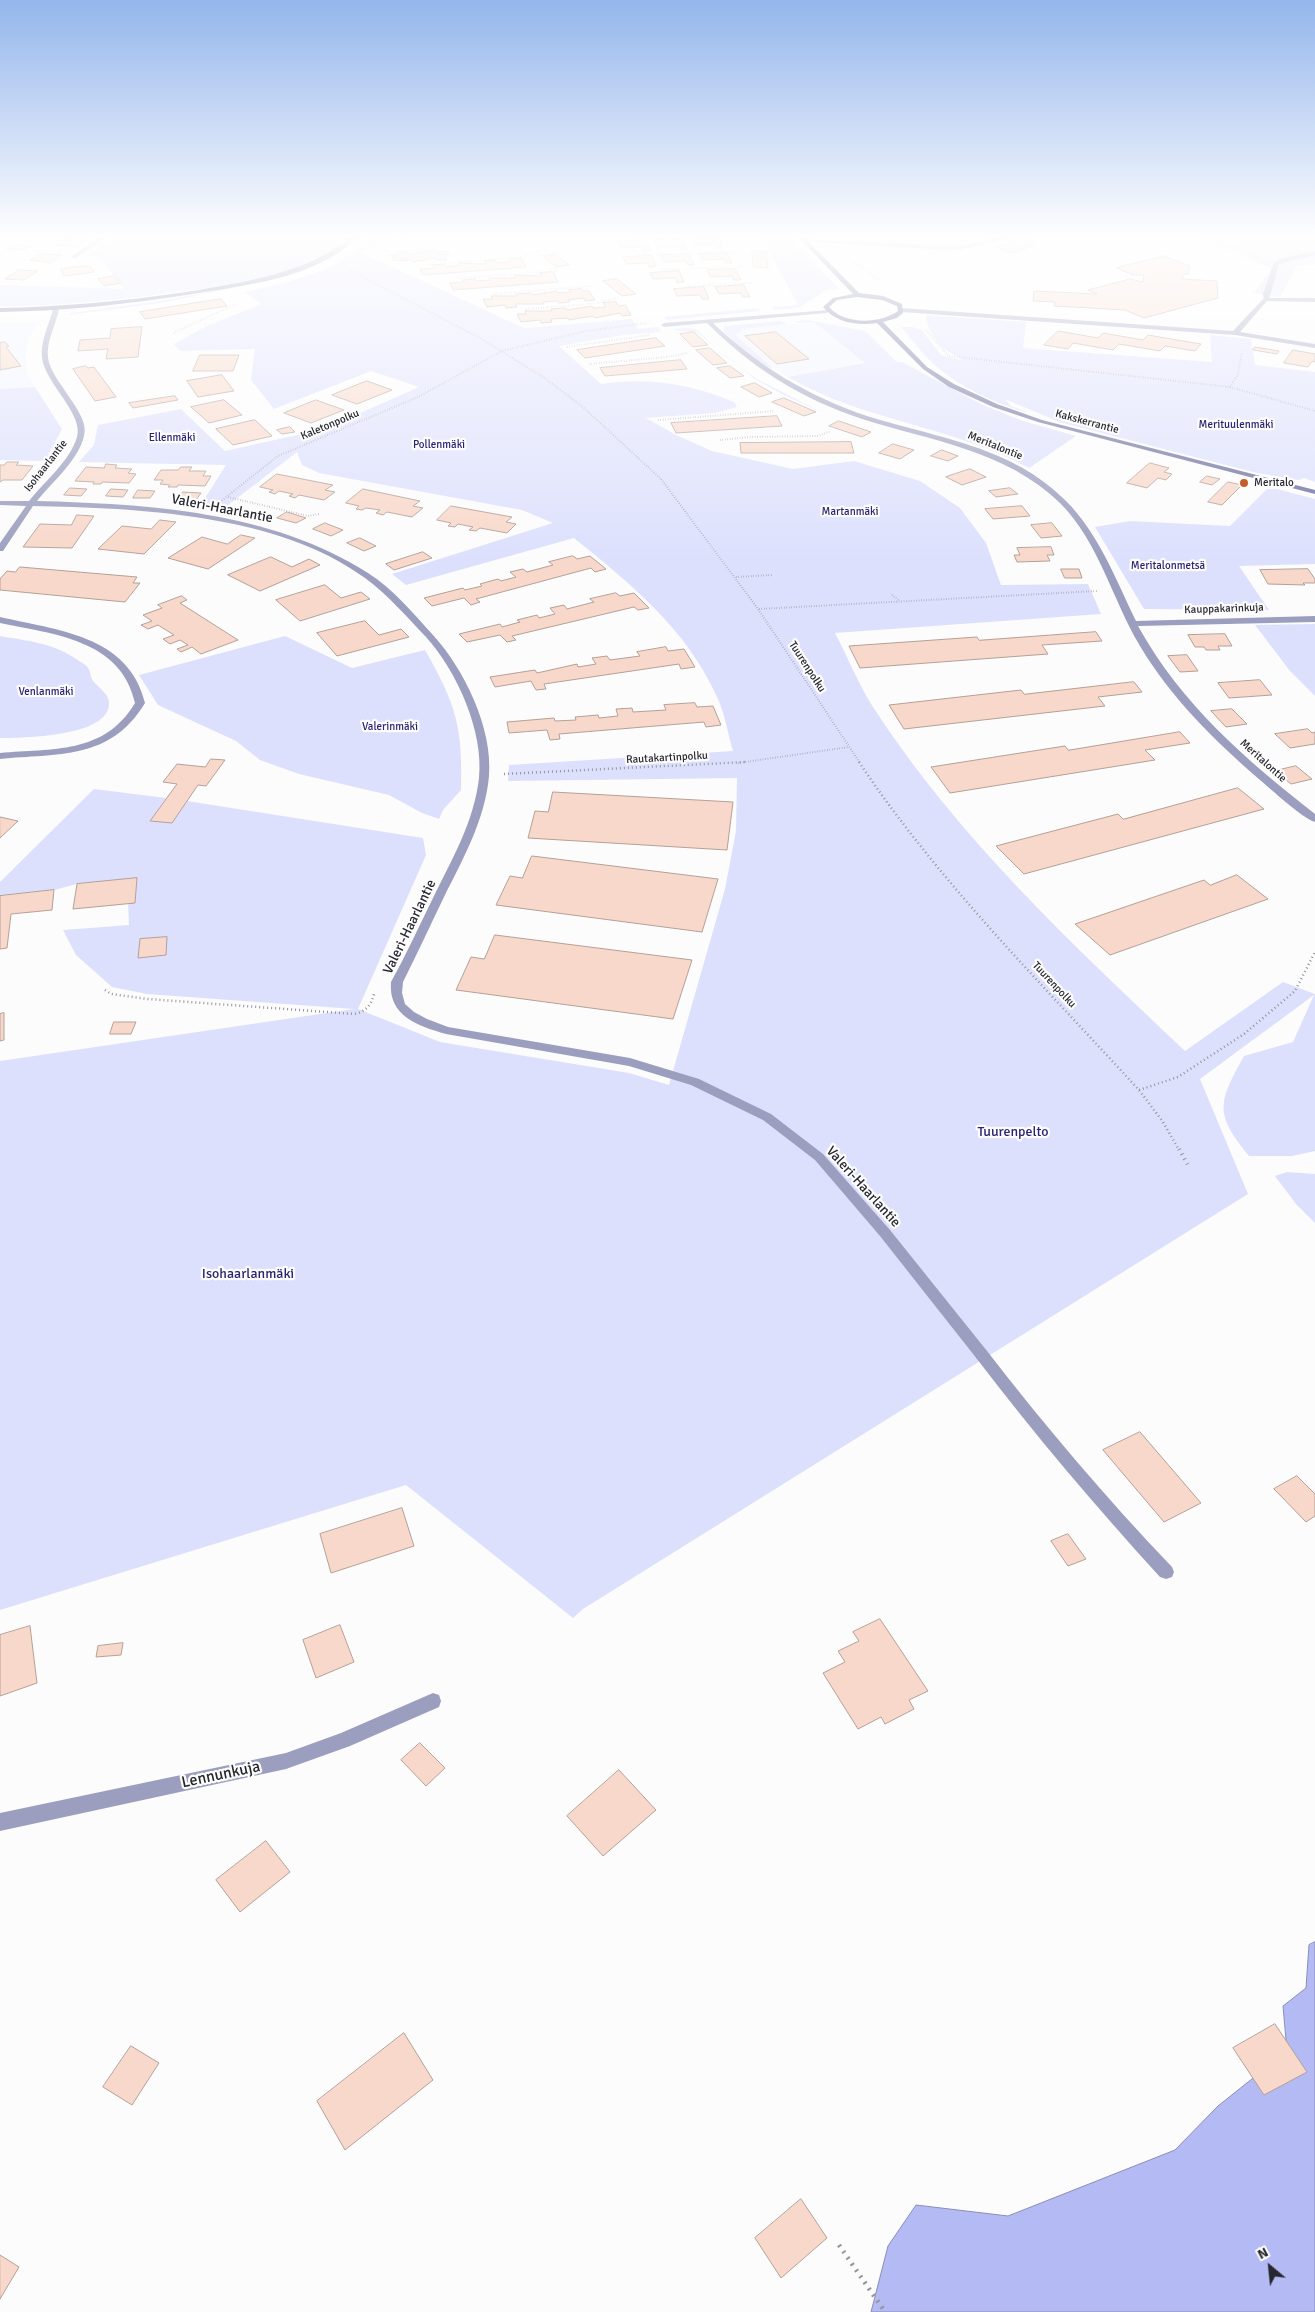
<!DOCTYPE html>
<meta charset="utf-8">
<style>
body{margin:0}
#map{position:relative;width:1315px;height:2312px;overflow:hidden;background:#fcfcfc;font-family:Signika,sans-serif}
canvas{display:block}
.north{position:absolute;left:1245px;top:2242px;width:50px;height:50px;-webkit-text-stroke:4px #fcfcfc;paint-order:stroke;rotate:332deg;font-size:14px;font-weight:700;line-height:20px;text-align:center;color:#26272f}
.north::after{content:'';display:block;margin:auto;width:18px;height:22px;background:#26272f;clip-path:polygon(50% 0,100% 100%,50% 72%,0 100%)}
</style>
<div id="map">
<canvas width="1315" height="2312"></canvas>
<div class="north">N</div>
</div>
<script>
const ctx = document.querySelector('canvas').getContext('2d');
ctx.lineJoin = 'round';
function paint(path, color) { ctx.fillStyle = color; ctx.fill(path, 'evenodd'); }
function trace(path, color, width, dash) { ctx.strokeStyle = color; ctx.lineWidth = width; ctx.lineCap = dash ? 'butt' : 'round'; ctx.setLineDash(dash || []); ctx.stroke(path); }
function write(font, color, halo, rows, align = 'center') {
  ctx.font = font + ' Signika,sans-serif'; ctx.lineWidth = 4.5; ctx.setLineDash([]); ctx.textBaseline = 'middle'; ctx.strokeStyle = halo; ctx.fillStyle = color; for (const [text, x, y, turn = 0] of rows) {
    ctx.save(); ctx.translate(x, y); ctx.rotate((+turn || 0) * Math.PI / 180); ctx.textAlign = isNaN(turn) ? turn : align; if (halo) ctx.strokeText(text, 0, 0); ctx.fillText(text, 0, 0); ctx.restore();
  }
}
const built = new Path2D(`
 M0 322H40L29 337 25 357 28 375 35 387 0 389Z
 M814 322 865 363 788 377 768 364 735 335 743 329Z`);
const green = new Path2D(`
 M114 238H348C308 276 227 285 175 292 117 300 59 306 0 306V285L124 289 100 258 89 255Z
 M371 238H414L382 239 362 253 524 328 632 319 638 329 658 327 661 331 659 332 624 335 559 346 601 384C649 377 690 384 734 402L737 407 715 413 646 418 676 435 712 451 793 469 854 461 920 481 960 508 986 543 1001 585 1088 584 1101 614 835 633C848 657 858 684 873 707 958 838 1072 944 1185 1051L1283 982 1315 994V1151L1292 1156H1249C1214 1113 1218 1103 1244 1056L1293 1042 1314 995 1200 1079 1248 1194 583 1609 573 1618 406 1485 0 1610V1061L354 1009 147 994 112 987 76 955 63 930 129 925 128 903H135L137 879 77 884 54 890 0 896V882L94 789 166 798 150 821 172 823 187 801 423 838 426 855 358 1009 440 1042 629 1073 669 1085 725 889 736 831 737 778 508 781 509 765 733 751C728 734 725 715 718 699 687 629 632 585 574 538L406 585 392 574 553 523 522 510 319 473 302 465 297 452 223 509 200 506 226 465 79 462 94 445 98 425 181 409 225 451 324 429 419 387 371 371 274 409 251 380 255 349 180 351 174 344 205 327 261 304 245 292C291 282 338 271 371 238Z
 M762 238H790L839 289 827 290 798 308 774 310 772 307 798 305Z
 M1201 238H1315V264L1297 266 1280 297 1254 293 1272 269Z
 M237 287 162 303 68 315 71 313 160 301Z
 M759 308 760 311 668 320 662 317Z
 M926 315 1026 322 1023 348 1212 362 1210 335 1251 339 1255 365 1315 372V482L1304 478 1299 480 1257 473 1059 422 1005 399 1011 406 1030 413C998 405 963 389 937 367 924 356 913 341 901 327H913L922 330 941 355 961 360 960 357C944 353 926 332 926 315Z
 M808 320 865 331 897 362H902L983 405 1023 421 1076 436 1029 468C953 426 863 421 788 377L865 363 814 322 797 323 796 321Z
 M781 321 788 324 743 329 735 335 773 368C763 368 729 339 723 330L724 326Z
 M687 328 696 329 728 358 757 379 825 414 782 394 755 379 697 332 676 331 675 329Z
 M35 387 62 429 45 461 0 460V389Z
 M1267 489H1277L1315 499V564L1239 566 1269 610 1144 609 1095 527 1130 521 1230 526Z
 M1315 624V696L1290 671 1255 625Z
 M0 636C28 641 55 643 79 661 82 663 87 665 88 668 91 672 90 678 94 682 99 688 109 694 109 703 110 737 22 738 0 738Z
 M285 636 352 668 425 650C456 704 463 728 461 790L443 810 439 819 422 813 389 795 299 774 260 760 236 741 158 705 139 675Z
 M1287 1172 1315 1174V1223L1296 1204 1275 1176Z`);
const water = new Path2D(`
 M1315 1942V2312H871L888 2246 916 2205 1008 2216 1175 2150 1218 2106 1287 2051 1283 2006 1306 1988 1309 1945Z`);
const building = new Path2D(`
 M69 238H85L83 239 87 240 76 247 58 245Z
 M718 238 723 248H717L715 244 694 245 691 239Z
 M1022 238 1035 243 1028 245 1033 246 1011 253 996 247 1016 242 1011 240Z
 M682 239 687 249 680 250 679 246 657 247 655 240Z
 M646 241 651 251H644L642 247 621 248 619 242Z
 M13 245 31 246 24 250 6 249Z
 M434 250 435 252 448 251 449 254 445 255 447 260H436L435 258 413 262 412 260 394 261 391 255H399L398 252H409L410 254Z
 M752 251H766L768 268 754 267Z
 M727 253 732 263H726L724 259 702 260 699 254Z
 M39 254H45L62 255 50 263 30 260Z
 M555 254 569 265 556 267 543 256Z
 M689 254 694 265H688L686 261 664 262 661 255Z
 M652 256 656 266 649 267 647 263 626 264 623 257Z
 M1164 256 1190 266 1188 274 1183 275V279L1217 281 1218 298 1144 318 1125 310 1054 306 1055 302 1033 301 1034 291 1097 294 1088 290 1130 279 1143 282 1144 275H1133L1117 268Z
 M521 258 526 267 423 275 420 269 434 268 433 265 445 264 446 267 460 265 458 263 485 264 484 261 495 260 496 263 510 262 509 259Z
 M83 266 91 267 94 272 64 276 61 269Z
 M735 269 741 280H734L732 276 710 277 707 270Z
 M19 270 38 271 24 280 5 279Z
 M679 271 684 282 677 283 675 278 653 279 650 273Z
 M553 272 558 282 453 290 450 283 464 282 463 280 475 279 476 281 490 280 489 278H516L514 275 541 276 540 273Z
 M115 276 121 283 104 286 98 279Z
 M617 279 636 294 622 296 603 281Z
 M744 285 750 297H743L741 293 719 294 715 287Z
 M704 287 709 299H702L700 295 677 296 674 289Z
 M582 289 583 291H589L595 300 585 301 584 298 568 300 570 302 559 303 558 301 543 302 544 304H516L517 307 506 308 505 305 487 307 483 299H492L491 296H517L516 294 531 293 532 295 557 291 558 293 571 292 569 290Z
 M221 299 227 306 145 319 140 312Z
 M616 302 619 306 625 305 631 315 622 316 620 313 595 318 593 316 569 320 568 318 551 319 552 322 541 323 540 320 521 322 517 314H526L525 311H552L551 309 566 308 567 310 592 306 593 308 606 307 603 303Z
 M142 327 138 357 106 359 108 349 78 351 80 340 110 338 111 329Z
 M1058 331 1098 338 1103 333 1143 340 1148 335 1201 344 1195 351 1165 346 1160 351 1119 344 1113 350 1073 343 1068 349 1044 345Z
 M694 332 708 345 693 347 680 334Z
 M776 332 809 359 777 364 745 336Z
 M656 338 665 346 585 358 577 350Z
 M5 342 9 346 6 347 21 366 0 370V343Z
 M1255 347 1279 351 1277 354 1253 350Z
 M710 348 727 363 713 365 696 350Z
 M1293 350 1315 354V362L1312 361 1308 367 1284 363Z
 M200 355H239L233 371H193Z
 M681 360 687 369 605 376 600 368Z
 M86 366 88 368 94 367 116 397 95 401 73 369Z
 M730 366 744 376 730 378 717 368Z
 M222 375 234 391 198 397 187 381Z
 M367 381 392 390 357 404 332 395Z
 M755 383 772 393 759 397 741 387Z
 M175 396 178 400 133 408 129 403Z
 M784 398 816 412 804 416 772 402Z
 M224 400 242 415 209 423 191 407Z
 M316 400 344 410 311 423 284 413Z
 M777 416 782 426 676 433 671 423Z
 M255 420 272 436 233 445 216 429Z
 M839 421 871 432 862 437 829 426Z
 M290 427 295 432 282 434 277 430Z
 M851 442 854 453H741L740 443Z
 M893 444 914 450 900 459 879 453Z
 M942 450 958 456 948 461 931 456Z
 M7 462H19L16 465 33 466 22 480H3L0 482V465H4Z
 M1150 463 1169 468 1164 472 1172 474 1166 480 1158 478 1147 488 1127 483Z
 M106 464 117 465 115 468 132 469 128 473 136 474 129 483 102 482 101 484H93L94 482 75 481 86 467 104 468Z
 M181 467H192L189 471H206L203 476H211L205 486 178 485 177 487H168L170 485 160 484 163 480H154L161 470H178Z
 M970 469 986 477 962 485 946 477Z
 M277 474 333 485 325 490 335 492 324 500 299 495 295 498 289 496 293 494 279 491 275 494 269 492 273 490 260 487Z
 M1207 476 1220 479 1212 485 1200 482Z
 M1228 482 1242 485 1222 505 1208 502Z
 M70 488 87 489 81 496 64 495Z
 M1010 488 1018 494 996 497 989 491Z
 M111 489 128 490 123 497 106 496Z
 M363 489 420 501 413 506 423 508 412 517 387 512 383 515 376 513 380 510 366 508 362 510 356 509 359 506 346 503Z
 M138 490 155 491 150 498H133Z
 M183 492 201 493 196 500 178 499Z
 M451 506 512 517 506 522 516 524 507 533 480 528 476 531 469 530 473 527 458 524 455 527 448 526 451 523 437 520Z
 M1022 506 1030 516 993 519 985 509Z
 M287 512 306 518 296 523 277 518Z
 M77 515 94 516 72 548 23 547 40 524 71 525Z
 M160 520 176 522 144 554 98 549 122 526 151 529Z
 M325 523 343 530 331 536 313 529Z
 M1052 523 1062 536 1041 538 1031 525Z
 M241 535 255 538 208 569 168 558 202 537 227 544Z
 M360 538 376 546 364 551 347 543Z
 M1051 547 1054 555H1047L1050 561 1017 562 1014 555H1020L1017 548Z
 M423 552 432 558 394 570 386 564Z
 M573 556 577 559 590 556 606 569 595 572 591 568 476 599 480 602 471 605 464 598 432 606 424 598 463 588 465 590 482 586 480 584 498 579 501 581 516 577 510 572 523 569 527 572 553 565 549 562Z
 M271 557 292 567 309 559 320 565 260 591 228 575Z
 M20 567 137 577 133 583H140L125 602 0 590V579L7 571 15 572Z
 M1061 569H1079L1082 578H1065Z
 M1308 569 1315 579V583H1303L1305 585 1268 584 1260 570Z
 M325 585 341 598 361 592 370 599 300 621 276 600Z
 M616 593 620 596 634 593 649 608 638 610 634 607 512 636 516 640 507 642 500 635 467 642 459 634 500 624 502 627 520 622 517 620 537 615 539 618 555 614 550 608 564 605 567 609 594 602 590 599Z
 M182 596 187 600 180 603 238 640 201 654 192 647 181 652 177 649 188 645 180 640 170 644 163 639 174 635 158 625 148 629 141 625 152 621 143 615 162 608 158 605Z
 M365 621 379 635 401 629 409 637 337 656 317 633Z
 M1096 632 1102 641 1042 645 1048 654 860 668 849 646 977 637 979 640Z
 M1225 634 1232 646H1218L1220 650H1206L1204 647H1195L1188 635Z
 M666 647 668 651 684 649 695 667 681 669 679 664 544 684 546 689 536 690 531 681 495 687 490 677 535 670 537 673 577 664 578 667 596 664 592 658 607 656 610 660 640 656 637 652Z
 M1187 655 1198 671 1180 672 1168 656Z
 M1260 680 1272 695 1229 698 1218 683Z
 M1134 682 1142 692 1098 697 1105 706 904 729 889 705 1021 690 1024 694Z
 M695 703 697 707 713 706 721 725 706 727 704 722 559 734 560 739 550 740 547 730 509 733 507 722 554 718 555 721 576 720 575 717 598 715 599 718 618 716 616 709 632 708 633 712 666 710 664 705Z
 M1232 709 1247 724 1226 727 1211 711Z
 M1308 729 1312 733 1315 732V744L1290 748 1275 734Z
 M1180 732 1190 743 1145 750 1155 760 950 793 931 767 1065 746 1068 750Z
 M211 759 225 760 206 786 198 785 172 823 150 821 177 784 163 782 177 764 205 767Z
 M1296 766 1312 779 1291 784 1275 771Z
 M1238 788 1264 809 1024 874 996 846 1118 814 1123 819Z
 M553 792 733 802 727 850 528 838 535 811 548 812Z
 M0 817 18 821 0 838Z
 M532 856 718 879 702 932 496 905 510 876 522 878Z
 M1237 875 1268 899 1110 955 1075 924 1204 880 1210 885Z
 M137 878 135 903 73 909 77 884Z
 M54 890 52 910 11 914 7 948 0 949V896Z
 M495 935 692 960 673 1019 456 990 471 957 484 959Z
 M167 937 166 955 138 958 140 939Z
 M4 1013V1040L0 1041V1014Z
 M114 1022H136L131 1034H110Z
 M1140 1432 1201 1503 1164 1522 1103 1450Z
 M1297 1476 1315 1494V1516L1306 1522 1274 1489Z
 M402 1508 414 1546 331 1573 320 1534Z
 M1068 1534 1086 1559 1068 1566 1051 1541Z
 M880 1619 928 1691 909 1700 914 1709 885 1724 881 1717 858 1729 823 1673 845 1662 838 1651 859 1641 853 1632Z
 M340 1625 354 1662 316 1678 303 1640Z
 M30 1626 37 1683 0 1696V1635Z
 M123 1643 121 1655 96 1657 98 1646Z
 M420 1743 445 1768 426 1786 401 1760Z
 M619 1770 656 1810 603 1856 567 1816Z
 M266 1841 290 1872 240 1912 216 1880Z
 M1275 2024 1307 2072 1264 2095 1233 2048Z
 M404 2033 433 2080 345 2150 317 2101Z
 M131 2046 159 2063 132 2105 103 2087Z
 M801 2199 827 2238 781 2278 755 2238Z
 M0 2255 19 2267 0 2299Z`);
const pathFar3 = new Path2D(`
 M1211 238 1259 258
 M607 241 668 238
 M400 251 486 244 506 245
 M525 255 549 249
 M639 255 738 252
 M853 261 878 279
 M428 265 528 256
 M345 268 480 338 543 377 584 408 661 479 758 609 860 763
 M662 270 744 266
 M459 278 558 271
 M688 286 752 283
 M494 294 593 286
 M526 309 590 304 618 298
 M926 330 949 356 1230 387 1315 411
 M173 333 236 304
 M567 347 650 335
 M589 364 667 357 688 353
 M1230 387 1238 374 1242 352
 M658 420 775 411
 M720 440 750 437 818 436 831 431
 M228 497 308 516 319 514
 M220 502 278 456 418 397 502 351 586 331 646 323
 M736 577 772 575
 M892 595 900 601
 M759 609 1097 591
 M738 763 849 747`);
const pathFar2 = new Path2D(`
 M859 762C939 882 1042 984 1139 1090L1163 1122 1179 1150
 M504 774 746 762
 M105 990 111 994 148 999 354 1014C366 1012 371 1005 374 994
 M1139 1090 1178 1077 1244 1034 1295 991 1315 952`);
const pathFar1 = new Path2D(`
 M1179 1149 1189 1167`);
const path = new Path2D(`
 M839 2245 885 2312`);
const lane = new Path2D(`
 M999 238H1011L963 249 945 250 801 241 804 239 945 246 963 245Z
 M1315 251V255L1279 264 1269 299 1264 300 1263 294 1274 262 1283 258Z
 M982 1349 987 1351C1045 1426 1106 1498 1172 1567L1174 1572 1172 1577 1166 1579 1160 1577C1096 1507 1035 1435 977 1359L975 1355 977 1351Z`);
const street = new Path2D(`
 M98 238H105L76 258H72V256Z
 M1264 298H1315V302L1267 301 1240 332 1315 344V348L1235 335 901 312 898 310 901 308 1233 331Z
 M56 307 59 309C56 325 46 341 48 358 52 383 91 414 84 436 78 461 52 482 37 501 148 504 271 511 368 573 393 589 413 613 433 635 464 669 493 728 489 776 485 820 463 859 444 897 430 926 417 954 403 982L402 993 405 1004 414 1012 427 1019 448 1027 630 1058 699 1079 771 1114 823 1154 890 1230 987 1351 989 1355 987 1359 982 1361 977 1359 880 1236 815 1160 763 1120 691 1085 629 1066 446 1034C418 1026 388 1016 391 982 406 955 419 926 433 898 452 859 474 822 479 778 484 732 457 671 426 637 407 617 388 595 365 578 278 514 138 508 33 506L3 551H0V543L26 506 0 505V501H29C44 482 70 461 77 437 84 414 45 383 42 358 40 341 49 325 53 309Z
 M829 310 827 313 713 323C758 366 808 396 867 416 937 438 1012 446 1066 501 1099 534 1116 580 1136 621L1315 616V622L1138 626C1181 704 1246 760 1315 814V822C1302 818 1272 790 1260 780 1214 740 1171 698 1140 646 1112 599 1099 542 1060 503 1005 450 932 441 862 419 802 399 752 368 707 323L664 327 661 325 664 323Z
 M0 617C56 630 129 635 145 703 110 761 57 753 0 759V753C52 748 104 755 135 703 121 639 52 634 0 623Z
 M433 1693 439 1695 441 1701 439 1707 350 1746 286 1769 0 1831V1813L286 1753 341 1733Z`);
const secondary = new Path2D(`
 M350 238H357C315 278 248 285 193 294 129 304 65 311 0 312V308C62 307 124 301 186 292 243 282 303 275 350 238Z
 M799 238H805L859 293 883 296 902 304 903 313 897 318 883 322 927 367 954 384 997 404 1042 420 1315 490V494L1038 422 993 407 949 387 923 369 877 323C858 326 836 323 823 307L833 298 853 294ZM857 297 882 300 897 306 898 311C880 324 844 325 829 307L837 300Z`);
const markers = [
 [1244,483,5,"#c45f2c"]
];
const farStreetnames = [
 ["Kakskerrantie",1087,422,15],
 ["Kaletonpolku",330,425,-23],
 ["Meritalontie",995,446,22],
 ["Isohaarlantie",46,466,-52],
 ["Kauppakarinkuja",1224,609,-2],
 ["Tuurenpolku",807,667,57],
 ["Rautakartinpolku",667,758,-3],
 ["Meritalontie",1263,761,42],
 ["Tuurenpolku",1054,985,47]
];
const farParknames = [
 ["Merituulenmäki",1236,425],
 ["Ellenmäki",172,438],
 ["Pollenmäki",439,445],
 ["Martanmäki",850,512],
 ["Meritalonmetsä",1168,566],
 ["Venlanmäki",46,692],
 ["Valerinmäki",390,727]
];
const farPoinames = [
 ["Meritalo",1254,483]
];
const streetNames = [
 ["Valeri-Haarlantie",222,509,11],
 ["Valeri-Haarlantie",410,927,-64],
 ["Valeri-Haarlantie",863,1187,48]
];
const parkNames = [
 ["Tuurenpelto",1013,1132],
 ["Isohaarlanmäki",248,1274]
];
const nearStreetnames = [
 ["Lennunkuja",221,1775,-12]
];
paint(built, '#f2f4ff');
paint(green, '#dde0fd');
paint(water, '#b4baf3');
trace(water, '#898eb8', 1);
paint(building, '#f8d8ca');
trace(building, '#b4a097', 1);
trace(pathFar3, '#949599', 2, [0.5, 2]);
trace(pathFar2, '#949599', 2.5, [1, 3]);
trace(pathFar1, '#949599', 4, [1, 4.5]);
trace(path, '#949599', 4.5, [2, 5.5]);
paint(lane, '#9b9ebe');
paint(street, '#9b9ebe');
paint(secondary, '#6d719e');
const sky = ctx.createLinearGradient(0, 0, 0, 562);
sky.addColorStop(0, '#93b6ec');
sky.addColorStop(0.42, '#fefefe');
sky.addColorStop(1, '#fefefe00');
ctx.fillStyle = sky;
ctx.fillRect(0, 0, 1315, 562);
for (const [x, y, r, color] of markers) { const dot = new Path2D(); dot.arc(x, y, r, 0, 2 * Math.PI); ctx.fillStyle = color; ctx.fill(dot); trace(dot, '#fcfcfc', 2); }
write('11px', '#26272f', '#fcfcfc', farStreetnames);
write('11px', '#2a2373', '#fcfcfc', farParknames);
write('11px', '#26272f', '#fcfcfc', farPoinames, 'left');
write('14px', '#26272f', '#fcfcfc', streetNames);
write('14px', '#2a2373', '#fcfcfc', parkNames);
write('16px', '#26272f', '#fcfcfc', nearStreetnames);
</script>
